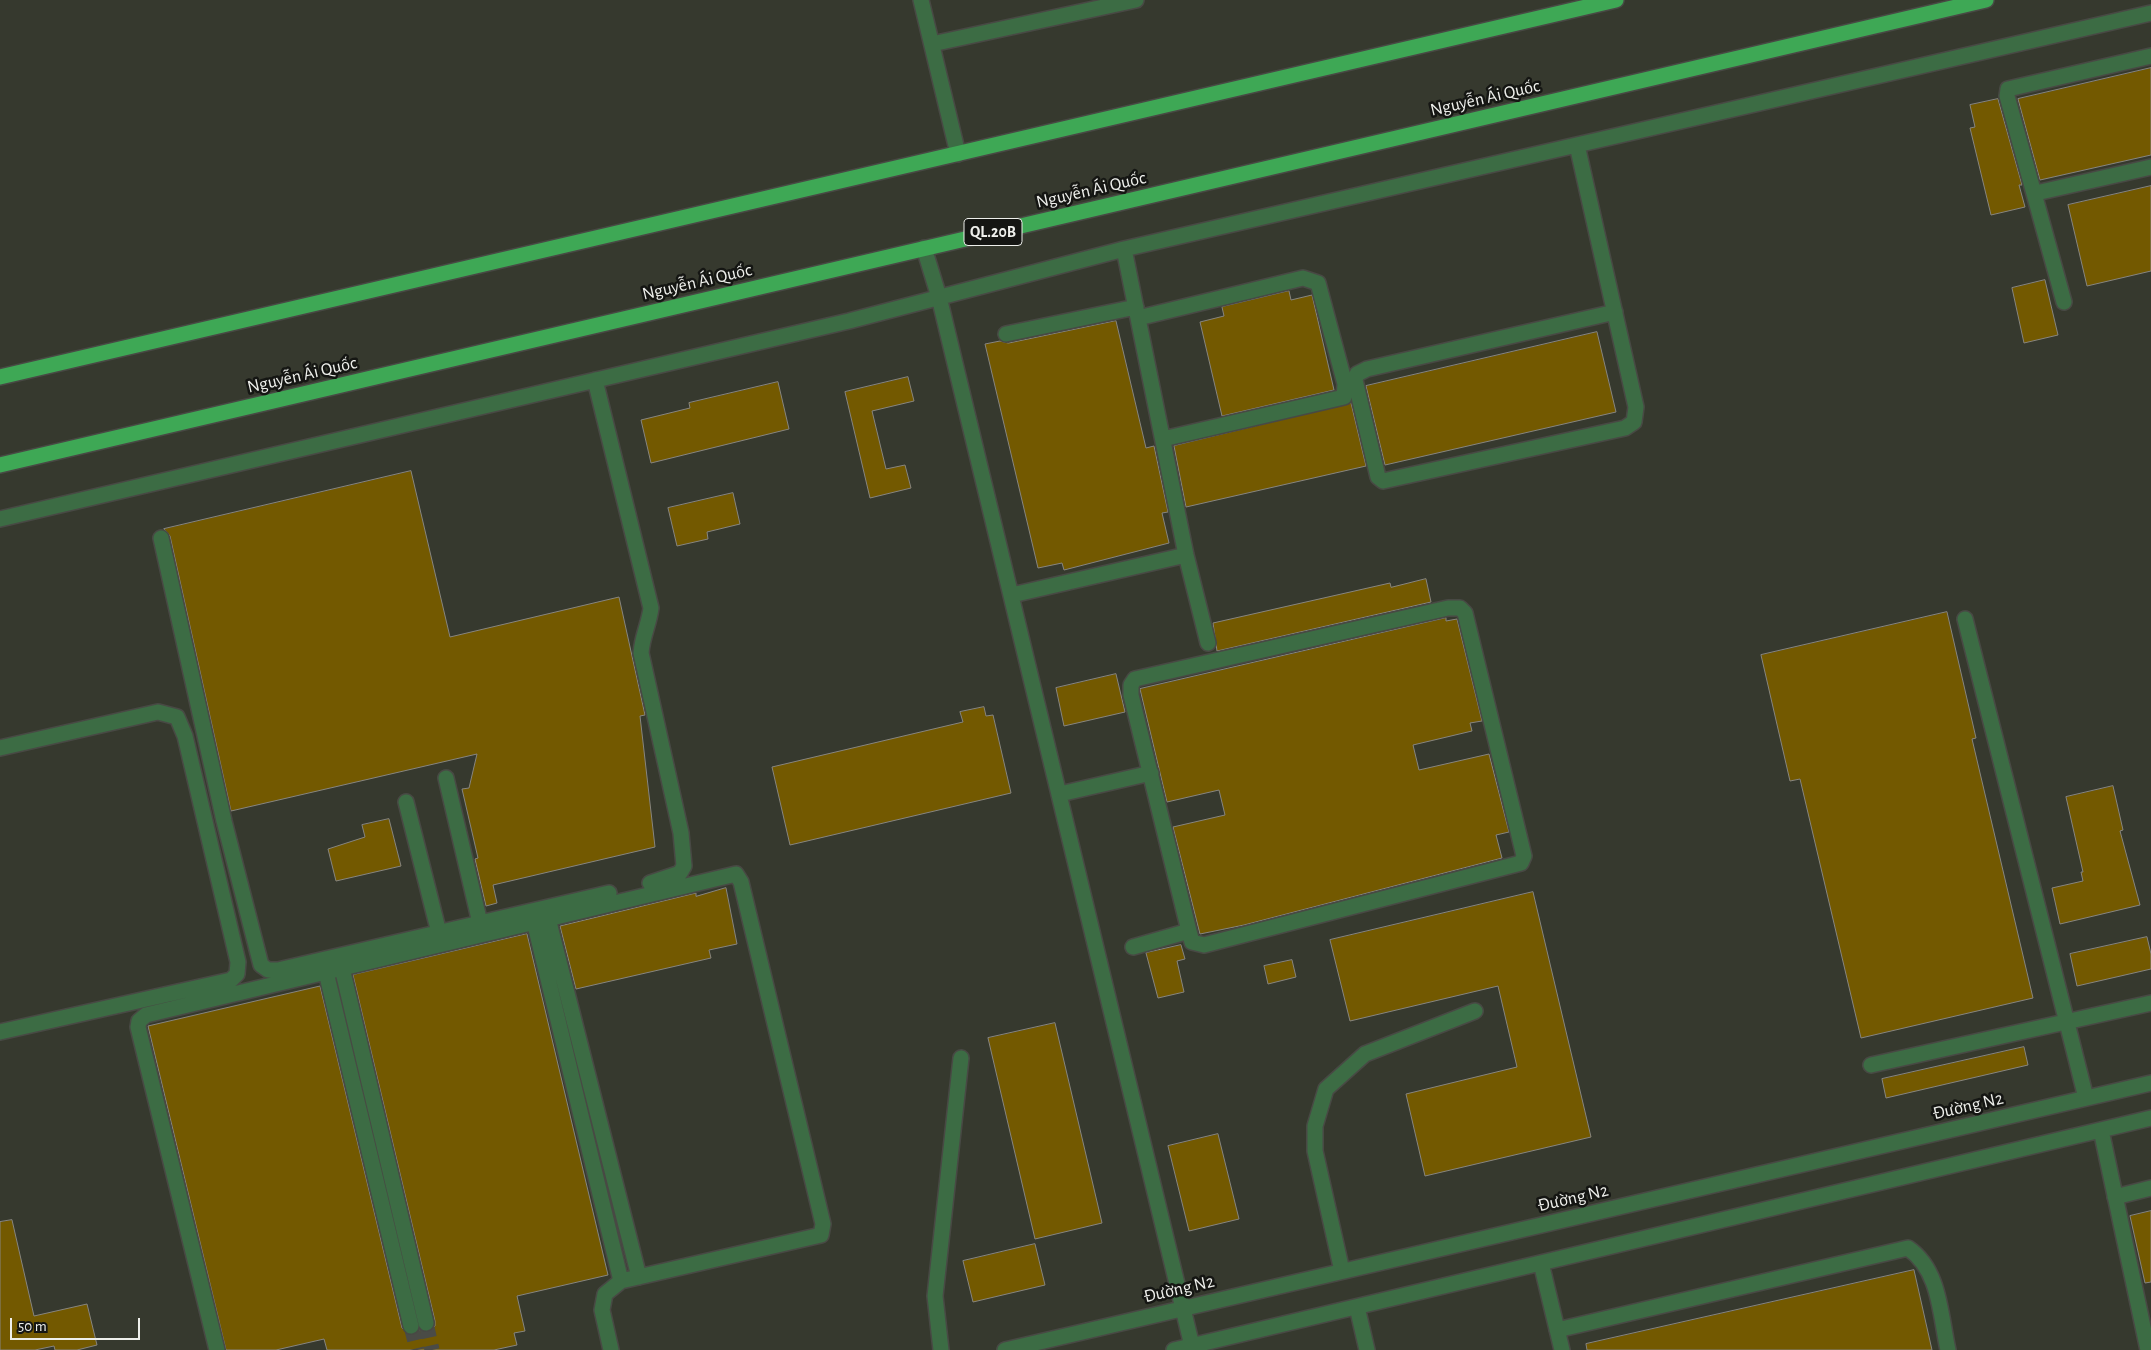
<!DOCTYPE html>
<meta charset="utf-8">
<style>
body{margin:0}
#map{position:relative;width:2151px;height:1350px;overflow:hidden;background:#2d2e29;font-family:"Alegreya Sans",sans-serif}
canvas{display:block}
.scale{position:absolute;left:10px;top:1318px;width:130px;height:22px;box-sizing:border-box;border:2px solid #eeefeb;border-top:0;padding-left:6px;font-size:15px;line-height:18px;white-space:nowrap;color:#eeefeb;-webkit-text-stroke:4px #151613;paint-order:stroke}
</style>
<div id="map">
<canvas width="2151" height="1350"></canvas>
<div class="scale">50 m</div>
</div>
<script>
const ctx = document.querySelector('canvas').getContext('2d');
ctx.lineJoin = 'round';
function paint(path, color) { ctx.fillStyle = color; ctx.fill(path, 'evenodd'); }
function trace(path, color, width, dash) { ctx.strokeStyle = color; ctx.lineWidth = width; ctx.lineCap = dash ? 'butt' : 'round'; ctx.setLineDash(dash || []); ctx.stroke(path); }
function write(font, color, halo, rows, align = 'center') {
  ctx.font = font + ' "Alegreya Sans",sans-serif'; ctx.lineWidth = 5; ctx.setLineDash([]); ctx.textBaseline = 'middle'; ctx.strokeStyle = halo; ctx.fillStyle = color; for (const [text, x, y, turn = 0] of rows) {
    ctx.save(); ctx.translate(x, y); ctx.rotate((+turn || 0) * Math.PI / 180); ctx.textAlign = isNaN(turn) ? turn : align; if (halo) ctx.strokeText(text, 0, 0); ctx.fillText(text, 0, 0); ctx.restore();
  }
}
const built = new Path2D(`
 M0 0H2151V1350H0Z`);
const building = new Path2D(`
 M2151 68V155L2040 180 2018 99Z
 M1998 99 2022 185H2019L2025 207 1991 215 1970 128 1975 127 1970 105Z
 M2151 186V271L2087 286 2068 205Z
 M2045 280 2058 335 2024 343 2012 288Z
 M1289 291 1291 300 1312 295 1334 390 1222 416 1200 322 1224 316 1222 307Z
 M1116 321 1146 448 1154 446 1168 512 1162 513 1169 543 1064 570 1062 563 1038 568 985 344 1000 341 1008 343Z
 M1597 332 1616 412 1385 465 1366 386Z
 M908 377 914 401 872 411 886 469 905 465 911 488 870 498 845 392Z
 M778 382 789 429 651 463 641 420 690 408 689 403Z
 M1351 403 1366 466 1186 507 1174 446Z
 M411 471 450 637 619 597 645 715 640 716 655 847 493 885 497 903 486 906 475 859 478 858 462 789 469 788 477 754 231 811 170 536 164 529Z
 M733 493 740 524 707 532 708 539 677 546 668 508Z
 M1426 579 1431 602 1217 651 1213 623 1390 583 1391 587Z
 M1947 612 1976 738 1972 739 2033 998 1861 1038 1800 779 1790 781 1761 655Z
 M1446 618V621L1457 619 1482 721 1470 723 1472 731 1413 745 1419 770 1489 754 1509 832 1496 835 1502 858 1244 925 1200 934 1173 827 1225 815 1219 790 1167 802 1140 689Z
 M1116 674 1125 712 1064 726 1056 688Z
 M984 707 986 716 993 715 1011 793 790 845 772 767 963 722 960 712Z
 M2113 786 2123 830 2120 831 2140 905 2060 924 2052 888 2083 881 2081 872H2083L2066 797Z
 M389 819 401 866 336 881 328 849 365 837 362 825Z
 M726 888 737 944 709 950 711 958 576 989 560 926 696 893V896Z
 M1533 892 1591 1137 1425 1176 1406 1094 1517 1067 1498 986 1350 1021 1330 940Z
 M527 934 608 1275 517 1296 525 1331 514 1333 517 1345 494 1350H327L324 1339 276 1350H226L148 1026 320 986 402 1328 409 1335H414L419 1330 429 1332 435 1326V1321L353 975Z
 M2147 937 2151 954V969L2077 986 2070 954Z
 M1181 945 1185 959 1177 961 1184 992 1158 998 1146 953Z
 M1292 960 1296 977 1268 984 1264 966Z
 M1055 1023 1102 1223 1035 1239 988 1038Z
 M2024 1047 2028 1065 1886 1098 1882 1079Z
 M1218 1134 1239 1219 1189 1231 1168 1146Z
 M2151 1211V1282L2145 1283 2130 1216Z
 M12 1220 34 1316 87 1304 97 1345 77 1350H55L54 1346 35 1350H0V1222Z
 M1035 1244 1045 1285 973 1302 963 1261Z
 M1914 1270 1932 1350H1587L1586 1344Z`);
const minorTunnel = new Path2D(`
 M426 1323 432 1350
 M411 1326 417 1350`);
const minor = new Path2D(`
 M921 0 958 154
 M932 44 1136 0
 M1577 145 1636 407 1634 422 1625 428 1383 481 1378 477 1355 380 1357 374 1367 369 1615 312
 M2036 193 2151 167
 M924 248 939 297 1192 1346
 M1124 249 1186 555 1208 643
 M2064 302 2007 96 2008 89 2151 56
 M1138 318 1303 278 1318 283 1345 384 1344 397 1163 439
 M1006 334 1136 307
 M595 380 651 608C649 624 642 637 641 653L681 833 684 866 680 873 650 883
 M0 519 849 321 1124 249 2151 13
 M161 538 224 821 261 965 268 970H278L609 893
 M1012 595 1186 555
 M1965 619 2086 1098
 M0 748 158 712 177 717 185 736 238 962 237 974 231 980 0 1032
 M446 778 480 923
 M1060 794 1151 773
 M406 802 439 933
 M548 918 639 1277
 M534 921 621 1281
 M1133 947 1189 931 1131 695V685L1135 679 1448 608H1460L1465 613 1524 856 1521 863 1204 945 1192 942 1189 931
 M342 968 426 1323
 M326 972 411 1326
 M1871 1065 2151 1003
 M2101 1130 2148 1350
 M2115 1197 2151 1188
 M1541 1263 1562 1350
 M1342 1271 1315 1151V1126L1326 1089 1365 1054 1475 1011
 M1357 1307 1367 1350
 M1557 1330 1908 1248C1940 1270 1940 1314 1948 1350
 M217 1350 138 1027 139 1021 146 1015 736 874 741 882 823 1224 821 1235 621 1281 605 1294 602 1310 611 1350
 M941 1350 935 1296 961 1058
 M1005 1350 2151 1083
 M1174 1350 2151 1118`);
const major = new Path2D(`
 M0 377 1616 0
 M0 465 1986 0`);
const shields = [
 [993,232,58]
];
const shieldNames = [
 ["QL.20B",993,232]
];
const streetNames = [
 ["Nguyễn Ái Quốc",1485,98,-13],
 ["Nguyễn Ái Quốc",1091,190,-13],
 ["Nguyễn Ái Quốc",697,282,-13],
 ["Nguyễn Ái Quốc",302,375,-13],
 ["Đường N2",1968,1106,-13],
 ["Đường N2",1573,1198,-13],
 ["Đường N2",1179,1289,-13]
];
paint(built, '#36392e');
paint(building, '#735900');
trace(building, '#87857f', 1);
trace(minorTunnel, '#4a4b46', 15, [15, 8]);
trace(minor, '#484944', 18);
trace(major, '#484944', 18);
trace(minor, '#3c6c44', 15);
trace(major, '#3ea855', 15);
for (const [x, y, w] of shields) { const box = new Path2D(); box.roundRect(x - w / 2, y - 13.5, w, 27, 4); ctx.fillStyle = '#151613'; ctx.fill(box); trace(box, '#eeefeb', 1); }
write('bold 16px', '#eeefeb', null, shieldNames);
write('18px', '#eeefeb', '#151613', streetNames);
</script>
